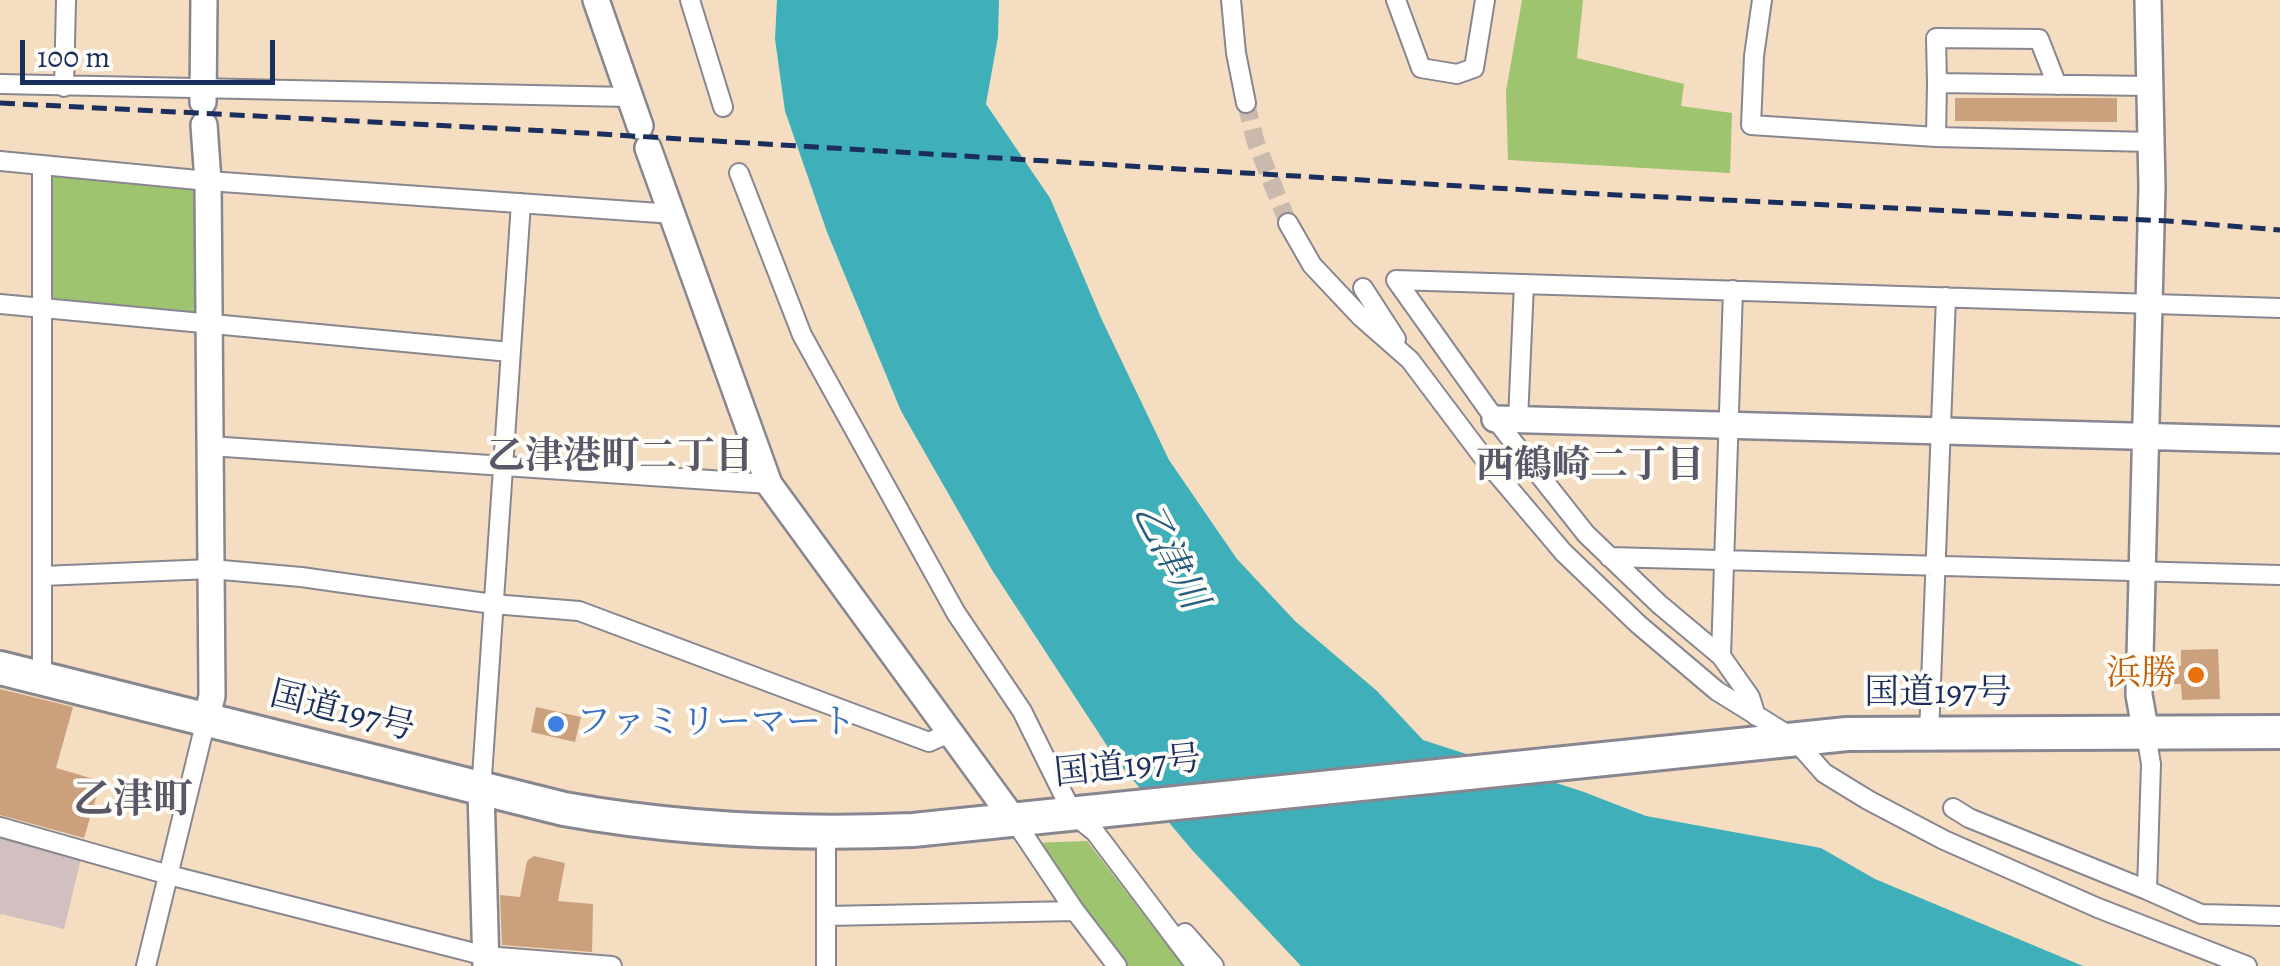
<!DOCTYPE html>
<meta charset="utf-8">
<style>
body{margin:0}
#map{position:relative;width:2280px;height:966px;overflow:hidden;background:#f4ddc1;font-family:Alegreya,serif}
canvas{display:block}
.scale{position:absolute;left:20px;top:40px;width:255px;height:45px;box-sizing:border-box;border:5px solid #1b2f5e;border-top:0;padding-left:12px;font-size:30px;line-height:35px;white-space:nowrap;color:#1b2f5e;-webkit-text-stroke:8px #fdfcf7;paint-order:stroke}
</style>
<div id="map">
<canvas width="2280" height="966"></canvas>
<div class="scale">100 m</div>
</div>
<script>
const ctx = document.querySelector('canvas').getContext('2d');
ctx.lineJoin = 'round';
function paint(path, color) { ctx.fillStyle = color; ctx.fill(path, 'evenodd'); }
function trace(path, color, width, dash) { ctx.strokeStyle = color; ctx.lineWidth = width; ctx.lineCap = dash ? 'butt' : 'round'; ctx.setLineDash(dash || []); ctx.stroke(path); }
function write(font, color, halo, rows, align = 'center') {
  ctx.font = font + ' Alegreya,"Noto Serif JP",serif'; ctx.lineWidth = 8; ctx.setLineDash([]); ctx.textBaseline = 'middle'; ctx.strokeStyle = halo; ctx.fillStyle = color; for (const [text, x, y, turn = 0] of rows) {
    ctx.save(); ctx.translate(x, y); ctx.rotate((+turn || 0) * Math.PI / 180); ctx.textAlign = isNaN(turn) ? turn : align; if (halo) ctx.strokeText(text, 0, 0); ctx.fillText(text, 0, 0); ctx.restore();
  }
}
const industrial = new Path2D(`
 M0 838 81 859 64 929 1 914 0 917Z`);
const green = new Path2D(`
 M1522 0H1583L1577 58 1684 84 1681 106 1732 113 1730 173 1508 160 1506 91Z
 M56 174 194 185 200 191 201 310 194 316 55 303 49 296 50 177Z
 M1087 841 1183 966H1119L1032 843Z`);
const water = new Path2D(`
 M777 0H999L998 37 986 104 1050 198 1102 320 1169 460 1237 559 1295 621 1377 691 1423 740 1584 792 1646 816 1821 848 1875 879 2083 966H1301L1193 851 1117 761 992 570 901 411 827 232 785 111 775 39Z`);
const building = new Path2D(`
 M1955 98H2117V122L1955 121Z
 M2218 649 2220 699 2182 700 2181 684H2174L2173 666H2181V650Z
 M0 689 73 707 56 768 101 781 84 838 0 815Z
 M536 707 581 717 575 742 531 732Z
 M534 856 565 863 558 901 593 904 592 952 502 945 500 895 520 897 527 861Z`);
const streetTunnel = new Path2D(`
 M1246 103 1255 140 1288 223`);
const street = new Path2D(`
 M690 0 723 107
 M1231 0 1236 53 1246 103
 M1396 0 1421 68 1457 74 1474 68 1485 0
 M1762 0 1754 56 1751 125 1936 137 2152 142
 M1937 83 1936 38 2039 39 2057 85
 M0 84 629 97
 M64 87 66 0
 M1936 137 1937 83 2149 86
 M0 161 208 181 673 214
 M42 165V678
 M739 173 802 335 956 613 1022 711 1073 814 1095 832 1196 966
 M1288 223 1312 265 1361 317 1410 360 1486 461 1563 552 1638 624 1717 691 1793 738 1824 773 1868 800 1944 840 2098 908 2247 966
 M1396 280 2280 308
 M1396 280 1495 419 1586 534 1659 604 1721 656 1750 697 1756 716
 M1363 288 1396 339
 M0 304 510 352
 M1518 420 1524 284
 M210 446 769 484
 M1609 557 2280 575
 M42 576 211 569 301 577 493 604 579 611 929 742 949 733
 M1721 656 1733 290
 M1929 734 1946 297
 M2146 734 2151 764 2147 890 2201 914 2280 916
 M481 791 521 203
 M1953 808 1969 818 2147 890
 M1014 820 1075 911 1117 966
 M0 827 169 875 486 956 612 966
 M826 834V966
 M826 916 1075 911
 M1185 933 1214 966
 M146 966 206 720`);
const secondary = new Path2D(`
 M596 0 640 126
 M203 102 204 0
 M204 125 208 181 212 696 206 720
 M648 148 769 484 1014 820
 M1495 419 2280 440
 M2146 734 2139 695 2152 187 2148 0
 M481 791 486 966`);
const highway = new Path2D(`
 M0 668 564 809C681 830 795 835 913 830L1847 734 2280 732`);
const rail = new Path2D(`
 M0 103 550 131 1577 193 2168 221 2280 230`);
const markers = [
 [2196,675,10,"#e8710a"],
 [556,724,10,"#3f7fe0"]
];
const foodNames = [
 ["浜勝",2176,675]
];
const streetNames = [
 ["国道197号",1938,694],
 ["国道197号",342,713,14],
 ["国道197号",1128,768,-6]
];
const shopNames = [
 ["ファミリーマート",576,724]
];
const neighbourhoodNames = [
 ["乙津港町二丁目",620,459],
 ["西鶴崎二丁目",1590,468]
];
const waterNames = [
 ["乙津川",1168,557,62]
];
const quarterNames = [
 ["乙津町",133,802]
];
paint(industrial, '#d2bfc0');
paint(green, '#9fc46f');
paint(water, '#3fb0b9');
paint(building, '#cba07c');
trace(streetTunnel, '#c9baad', 18, [18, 9]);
trace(street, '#888690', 22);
trace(secondary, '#888690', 30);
trace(highway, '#888690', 38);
trace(street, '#fff', 18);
trace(secondary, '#fff', 25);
trace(highway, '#fff', 32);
trace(rail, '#1b2f5e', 5, [15, 8]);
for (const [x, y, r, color] of markers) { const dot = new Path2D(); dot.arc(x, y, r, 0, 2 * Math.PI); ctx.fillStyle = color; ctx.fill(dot); trace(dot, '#fdfcf7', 4); }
write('35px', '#c56008', '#fdfcf7', foodNames, 'right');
write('35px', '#1b2f5e', '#fdfcf7', streetNames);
write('35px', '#366cbe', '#fdfcf7', shopNames, 'left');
write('bold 38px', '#595768', '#fdfcf7', neighbourhoodNames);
write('italic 38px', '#285c7e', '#fdfcf7', waterNames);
write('bold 40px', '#595768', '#fdfcf7', quarterNames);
</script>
